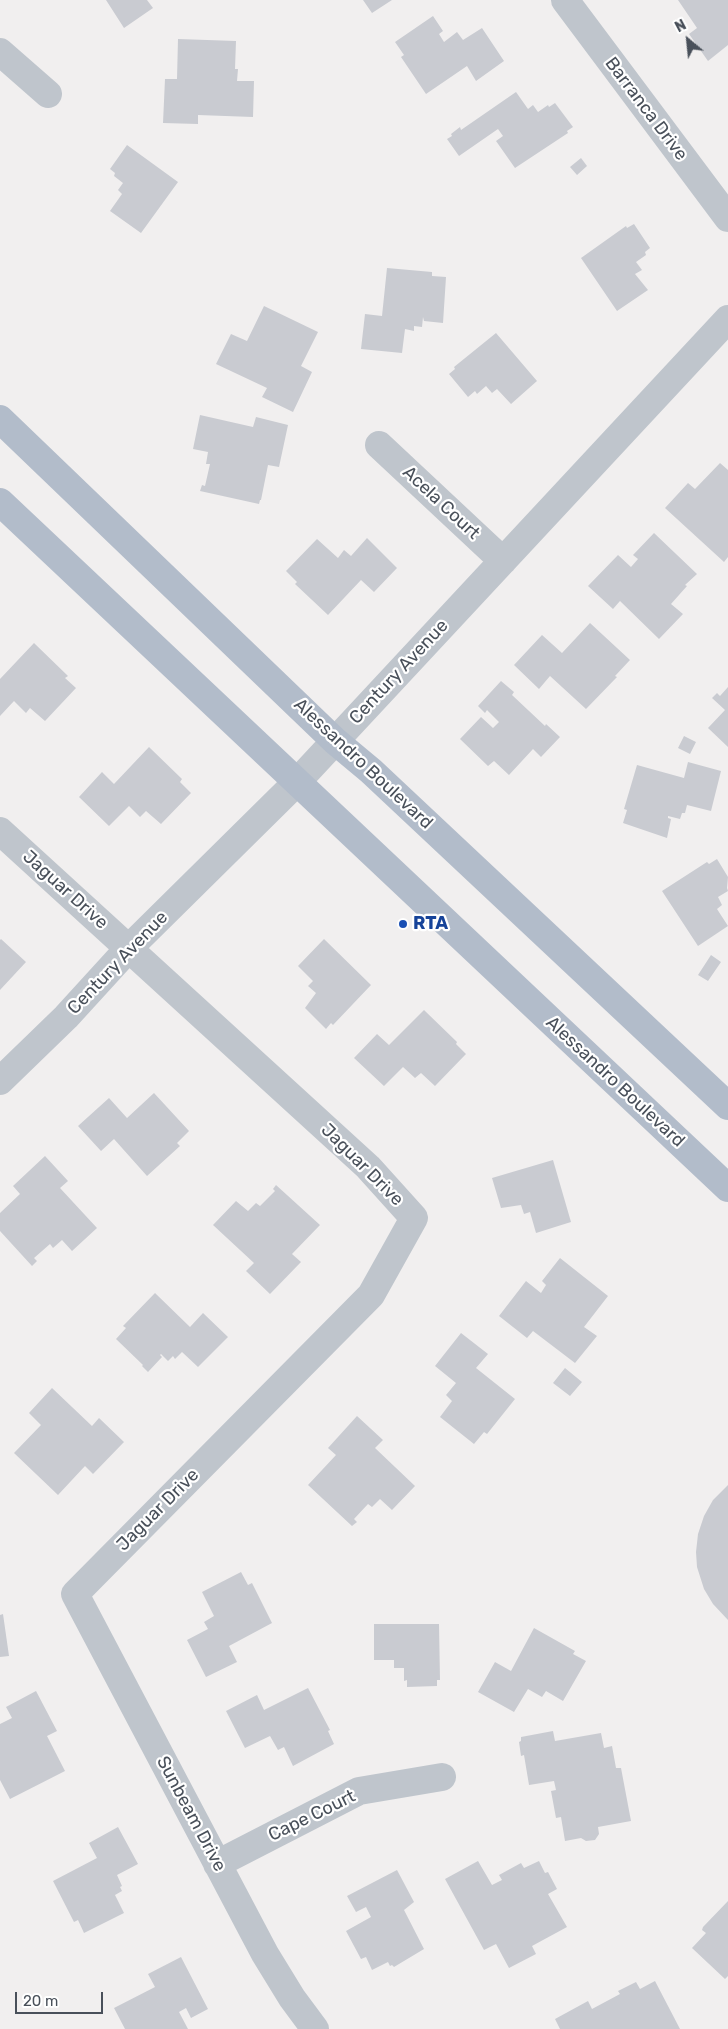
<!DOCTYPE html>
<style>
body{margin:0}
#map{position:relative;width:728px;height:2029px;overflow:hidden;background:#f1efef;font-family:Rubik,sans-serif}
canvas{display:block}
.north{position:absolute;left:663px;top:15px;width:50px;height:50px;-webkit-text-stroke:4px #fff;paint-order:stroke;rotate:332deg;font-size:14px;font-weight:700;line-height:20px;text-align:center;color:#49505a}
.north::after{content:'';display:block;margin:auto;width:18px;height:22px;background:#49505a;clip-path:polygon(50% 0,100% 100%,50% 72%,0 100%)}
.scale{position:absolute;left:15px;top:1992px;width:88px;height:22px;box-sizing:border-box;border:2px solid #49505a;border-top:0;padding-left:6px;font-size:15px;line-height:18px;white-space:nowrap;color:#49505a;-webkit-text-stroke:4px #fff;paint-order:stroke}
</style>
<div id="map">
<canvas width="728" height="2029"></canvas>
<div class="north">N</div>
<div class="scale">20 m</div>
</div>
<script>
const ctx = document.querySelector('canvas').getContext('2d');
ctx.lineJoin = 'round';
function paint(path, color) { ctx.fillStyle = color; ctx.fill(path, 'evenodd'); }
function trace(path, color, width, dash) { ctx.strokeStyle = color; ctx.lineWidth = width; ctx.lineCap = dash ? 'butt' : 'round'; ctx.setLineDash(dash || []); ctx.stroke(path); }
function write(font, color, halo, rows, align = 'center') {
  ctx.font = font + ' Rubik,sans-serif'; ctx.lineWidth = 4.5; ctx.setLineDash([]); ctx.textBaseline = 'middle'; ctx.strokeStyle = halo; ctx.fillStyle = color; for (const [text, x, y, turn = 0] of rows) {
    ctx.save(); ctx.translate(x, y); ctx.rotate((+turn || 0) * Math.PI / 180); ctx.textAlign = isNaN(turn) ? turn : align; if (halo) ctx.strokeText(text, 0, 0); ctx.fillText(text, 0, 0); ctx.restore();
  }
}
const building = new Path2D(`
 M106 0H147L153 8 124 28Z
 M363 0H392L372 13Z
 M678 0H728V45L708 61 689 34 697 28Z
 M433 16 443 31 439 34 444 42 457 32 463 40 482 28 504 61 476 81 467 66 426 94 401 57 404 55 395 42Z
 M178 39 236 41 235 69H238L237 81H254L253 117 198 115V124L163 123 165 79H177Z
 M516 92 528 109 533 105 538 112 548 105 549 107 555 103 573 127 567 131 568 133 515 168 496 141 503 136 498 129 459 156 447 139 452 136 451 134 460 127 461 130Z
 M127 145 178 182 141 233 110 211 122 194 118 190 123 183 114 176 115 173 110 169Z
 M581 158 587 166 577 175 570 167Z
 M634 224 650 248 645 252 646 255 636 262 642 270 635 274 648 290 617 311 581 258 626 226 627 228Z
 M387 268 432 272V276L446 277 443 323 424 321 423 317 422 327 414 326V331L405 329 402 353 361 349 365 314 382 316Z
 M264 306 318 332 301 366 312 372 293 412 262 397 267 388 216 364 231 334 247 341Z
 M496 333 537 381 511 404 497 389 492 393 486 386 477 394 475 391 468 397 449 374 455 369 454 367Z
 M200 415 253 427 256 417 288 425 279 467 268 465 261 500H260L259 504 200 491 202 485 205 486 210 464H206L208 452 193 449Z
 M720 463 728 470V557L724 562 665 508 688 483 695 489Z
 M654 533 697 574 685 585 687 586 671 604 683 614 659 639 620 601 613 609 588 586 618 555 631 567 638 559 633 555Z
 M367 538 397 568 374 592 361 580 328 615 295 584 297 582 286 571 317 539 338 558 344 550 351 556Z
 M590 623 630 660 615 676 617 677 586 709 550 676 539 689 514 665 542 635 562 653Z
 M34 643 68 676 65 678 76 688 45 721 30 708 26 713 14 701 0 716V679Z
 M501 681 514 692 512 695 545 726 546 724 560 737 541 757 533 749 509 775 494 761 488 766 460 739 481 717 493 728 499 722 487 710 485 713 478 706Z
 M728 687V747L708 728 725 710 712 698 717 693 720 696Z
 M684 736 696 742 690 754 678 748Z
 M149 747 182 779 180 782 191 793 161 824 146 811 140 817 129 806 109 826 79 797 102 772 114 784Z
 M688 762 721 771 711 811 687 805 685 813H682L680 819 668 816V818L671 819 667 838 623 823 627 810 624 809 637 765 684 778Z
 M717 859 728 877 727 888 728 891 718 897 722 905 717 909 728 926 698 946 662 891 707 862 709 864Z
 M1 939 26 962 0 990V940Z
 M324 939 371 985 333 1025 331 1023 326 1029 305 1008 316 993 308 986 313 981 298 966Z
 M711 955 721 962 708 981 698 975Z
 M424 1010 457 1042 456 1044 466 1054 435 1086 421 1073 415 1078 403 1067 384 1086 354 1058 377 1034 389 1045Z
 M154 1093 189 1131 177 1143 180 1146 147 1176 114 1139 101 1151 78 1126 109 1098 127 1118Z
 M45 1156 68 1181 60 1188 97 1228 72 1251 62 1240 53 1248 50 1244 34 1258 37 1261 32 1266 0 1231V1213L20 1194 13 1186Z
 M553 1160 571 1222 536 1233 530 1212 524 1214 521 1205 501 1208 492 1178Z
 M276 1185 320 1225 292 1254 301 1262 270 1294 246 1271 254 1263 213 1225 236 1201 248 1211 256 1203 260 1206 275 1191 273 1189Z
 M560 1258 608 1296 584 1327 597 1336 575 1363 533 1331 527 1338 499 1316 526 1281 541 1293 546 1285 542 1281Z
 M155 1293 190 1327 203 1313 228 1337 198 1367 182 1352 175 1359 173 1356 168 1361 161 1354 160 1355 162 1357 148 1372 142 1366 143 1365 116 1339 126 1328 123 1326Z
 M461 1333 488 1354 476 1368 515 1399 487 1434 484 1432 474 1444 440 1417 452 1401 446 1395 456 1383 435 1366Z
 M565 1368 582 1382 570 1396 553 1383Z
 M52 1388 92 1426 99 1418 124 1442 93 1474 85 1466 58 1495 14 1453 41 1425 29 1413Z
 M357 1416 383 1440 375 1448 415 1486 392 1510 380 1499 372 1507 368 1504 354 1519 357 1522 352 1526 308 1485 336 1455 328 1448Z
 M728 1485V1620L713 1604 704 1589 697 1567 696 1552 698 1534 704 1516 713 1500Z
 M241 1572 248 1585 252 1583 272 1623 229 1646 237 1662 206 1677 187 1640 208 1629 204 1622 214 1616 202 1592Z
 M3 1614 9 1656 0 1657V1615Z
 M374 1624H439L440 1680H437V1686L407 1687V1680L404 1681V1668H394V1660H374Z
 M534 1628 575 1651 573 1654 586 1661 563 1701 546 1691 542 1697 528 1689 514 1712 478 1692 495 1662 511 1671Z
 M308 1688 330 1730 328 1731 334 1744 293 1766 284 1747 278 1750 270 1736 245 1748 226 1711 257 1695 264 1710Z
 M36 1691 57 1731 47 1736 65 1771 10 1799 0 1780V1724L12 1718 6 1707Z
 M553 1731 555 1741 601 1733 604 1748 612 1746 616 1768H621L631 1821 598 1827 599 1834 595 1840 586 1841 581 1838 565 1841 561 1817 556 1818 551 1791 556 1790 554 1781 529 1785 524 1755 521 1756 519 1742 521 1741V1737Z
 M118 1827 138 1864 117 1875 122 1886 120 1887 122 1891 115 1895 124 1913 84 1933 78 1920 74 1922 53 1881 97 1858 89 1843Z
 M478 1861 492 1885 502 1880 499 1875 521 1863 524 1868 539 1861 545 1873 548 1872 557 1889 548 1894 567 1927 532 1946 536 1954 509 1968 496 1944 484 1950 445 1879Z
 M397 1870 414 1902 404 1910 424 1949 394 1967 392 1965 390 1966 388 1962 372 1970 366 1957 361 1959 346 1931 371 1917 366 1907 356 1912 347 1896Z
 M728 1901V1976L725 1979 692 1948 706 1933 702 1930 703 1927Z
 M181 1957 208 2009 191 2018 186 2008 179 2012 188 2029H125L114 2008 155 1987 148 1974Z
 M655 1981 680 2029H560L555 2019 588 2001 592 2009 620 1994 618 1991 636 1982 640 1989Z`);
const minor = new Path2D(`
 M565 0 728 218
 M0 52 48 94
 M379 445 503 561
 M0 831 368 1167 414 1218 371 1295 75 1594 265 1954 292 1998 315 2029
 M0 1081 66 1017 129 948 296 783 728 319
 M217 1864 359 1791 442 1777`);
const primary = new Path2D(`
 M0 419 335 741 371 771 728 1106
 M0 502 728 1188`);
const markers = [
 [403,924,5,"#1a4fb4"]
];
const streetNames = [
 ["Barranca Drive",646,109,53],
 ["Acela Court",441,503,43],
 ["Century Avenue",399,672,-47],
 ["Alessandro Boulevard",363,764,43],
 ["Jaguar Drive",65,890,42],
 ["Century Avenue",118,963,-46],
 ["Alessandro Boulevard",615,1082,43],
 ["Jaguar Drive",362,1165,45],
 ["Jaguar Drive",158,1510,-45],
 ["Sunbeam Drive",191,1814,62],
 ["Cape Court",312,1816,-26]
];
const transitNames = [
 ["RTA",413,924]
];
paint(building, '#c9cbd1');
trace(minor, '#bfc5cc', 28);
trace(primary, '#b2bcca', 28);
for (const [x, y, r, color] of markers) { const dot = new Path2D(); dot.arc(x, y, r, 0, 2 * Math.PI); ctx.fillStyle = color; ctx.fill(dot); trace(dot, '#fff', 2); }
write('18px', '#49505a', '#fff', streetNames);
write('bold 18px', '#164399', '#fff', transitNames, 'left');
</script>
